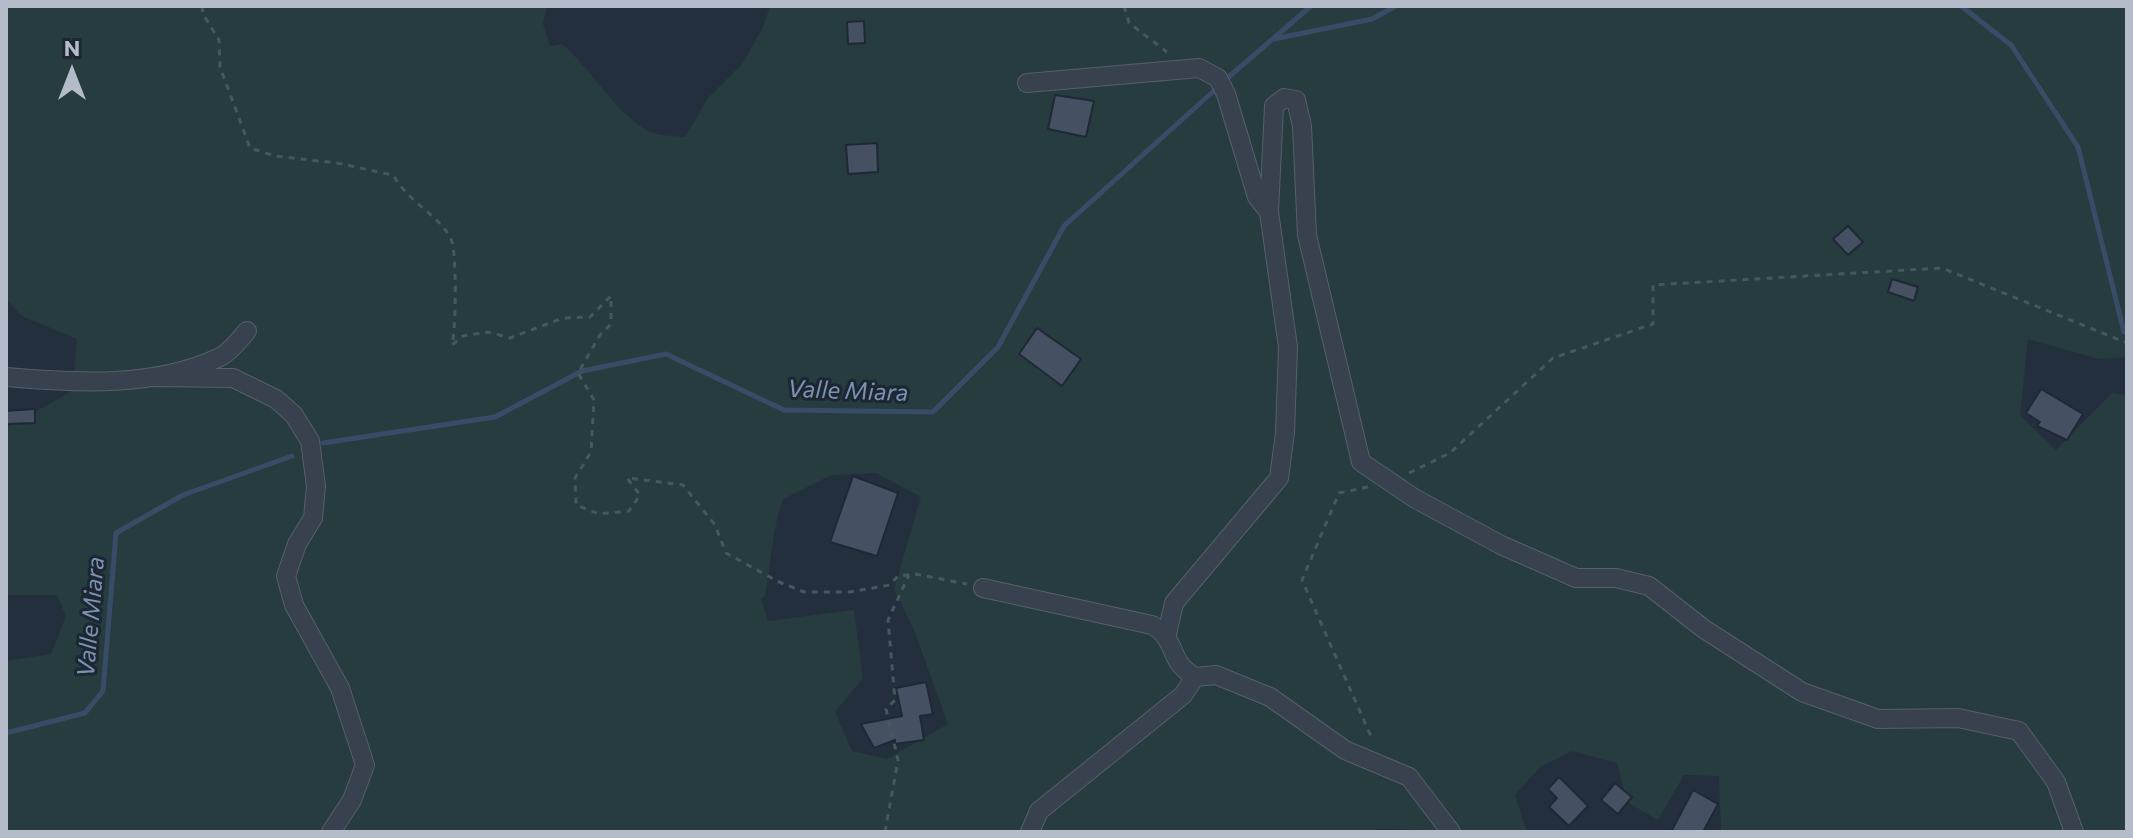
<!DOCTYPE html>
<style>
body{margin:0}
#map{position:relative;width:2133px;height:838px;overflow:hidden;background:#242f3e;font-family:Commissioner,sans-serif}
canvas{display:block}
.frame{position:absolute;inset:0;border:8px solid #b4bcc9;pointer-events:none}
.north{position:absolute;left:32px;top:32px;width:80px;height:80px;-webkit-text-stroke:6px #1d2633;paint-order:stroke;rotate:0deg;font-size:22px;font-weight:700;line-height:32px;text-align:center;color:#b4bcc9}
.north::after{content:'';display:block;margin:auto;width:28px;height:36px;background:#b4bcc9;clip-path:polygon(50% 0,100% 100%,50% 72%,0 100%)}
</style>
<div id="map">
<canvas width="2133" height="838"></canvas>
<div class="frame"></div>
<div class="north">N</div>
</div>
<script>
const ctx = document.querySelector('canvas').getContext('2d');
ctx.lineJoin = 'round';
function paint(path, color) { ctx.fillStyle = color; ctx.fill(path, 'evenodd'); }
function trace(path, color, width, dash) { ctx.strokeStyle = color; ctx.lineWidth = width; ctx.lineCap = dash ? 'butt' : 'round'; ctx.setLineDash(dash || []); ctx.stroke(path); }
function write(font, color, halo, rows, align = 'center') {
  ctx.font = font + ' Commissioner,sans-serif'; ctx.lineWidth = 6; ctx.setLineDash([]); ctx.textBaseline = 'middle'; ctx.strokeStyle = halo; ctx.fillStyle = color; for (const [text, x, y, turn = 0] of rows) {
    ctx.save(); ctx.translate(x, y); ctx.rotate((+turn || 0) * Math.PI / 180); ctx.textAlign = isNaN(turn) ? turn : align; if (halo) ctx.strokeText(text, 0, 0); ctx.fillText(text, 0, 0); ctx.restore();
  }
}
const green = new Path2D(`
 M6 6H547L543 24 550 46 562 44C590 67 621 121 653 133 662 136 675 136 685 137L708 98 743 63 764 25 770 6H2127V357L2099 359 2028 339 2020 415 2056 450 2112 393 2127 395V832H1721L1719 776 1684 775 1658 820 1627 802 1617 763 1572 751 1540 767 1515 795 1527 832 1378 829 1376 832H6V661L51 654 66 616 57 595H6V428L72 391 77 339 22 316 6 299ZM876 473 921 497 894 589 914 630 948 724 887 759 852 751 835 712 863 678 854 610 768 621 761 599 765 596C771 563 772 530 783 499L831 475Z`);
const stream = new Path2D(`
 M1961 6 2011 45 2078 147 2124 332
 M1274 39 1372 19 1396 6
 M1224 81 1311 6
 M323 443 495 417 582 371 666 354 784 410 933 412 998 347 1064 226 1217 88
 M6 733 85 713 103 691 116 533 183 495 292 456`);
const building = new Path2D(`
 M864 21 865 43 848 44 847 22Z
 M1055 95 1094 101 1086 137 1048 129Z
 M877 143 878 172 848 174 846 145Z
 M1848 226 1863 242 1848 255 1833 239Z
 M1892 279 1918 287 1914 301 1888 292Z
 M1037 328 1081 359 1062 386 1019 354Z
 M2041 389 2083 414 2067 440 2037 426 2040 422 2026 413Z
 M35 409V423L6 424V411Z
 M853 476 898 493 877 556 830 542Z
 M926 682 933 714 920 716 924 740 895 744V740L874 748 861 724 902 716 896 688Z
 M1559 777 1588 806 1569 826 1549 807 1557 798 1548 789Z
 M1615 783 1632 797 1618 814 1601 800Z
 M1693 790 1718 804 1703 832H1671Z`);
const path = new Path2D(`
 M202 6 203 14 219 40 220 67 250 148 275 156 337 163 393 175C410 204 439 215 451 239 457 251 456 331 452 345L463 336 488 332 510 338 563 318 590 317 611 296V324L600 335 578 373 594 400 591 452 575 478 576 505 599 514 629 511 640 495 627 478 683 485 715 525 726 553 779 582 804 592H849L890 585 898 576 916 574
 M1124 6 1129 23 1167 52
 M1409 473 1450 453 1553 358 1653 324V285L1942 268 2127 343
 M1368 487 1339 493 1302 580 1373 741
 M915 574 967 584
 M885 832 898 760 886 709 895 700 888 620 909 575`);
const minor = new Path2D(`
 M1027 83 1199 68 1218 78 1226 94 1257 197 1269 212 1274 106 1284 98 1296 100 1302 126 1307 235 1361 462 1414 498 1501 545 1576 578H1616L1649 586 1704 629 1802 692 1878 719 1958 718 2019 731 2056 782 2074 832
 M6 377C76 383 155 388 220 357 230 352 240 339 247 331
 M153 377 233 378 276 399 294 415 310 441 316 486 313 518 297 544 286 576 294 605 340 688 365 765 352 800 331 832
 M983 588 1152 625C1179 641 1167 661 1195 677
 M1167 634 1174 603 1279 478 1285 433 1288 347 1269 212
 M1195 677 1216 675 1270 697 1345 750 1409 777 1451 832
 M1030 832 1039 811 1183 695 1195 677`);
const waterNames = [
 ["Valle Miara",848,391,2],
 ["Valle Miara",91,617,-85]
];
paint(green, '#263c3f');
trace(stream, '#394c67', 5);
paint(building, '#455162');
trace(building, '#1f2835', 2);
trace(minor, '#565f6c', 20);
trace(path, '#44595c', 3, [6, 6]);
trace(minor, '#38414e', 18);
write('italic 24px', '#7c92b1', '#1d2633', waterNames);
</script>
